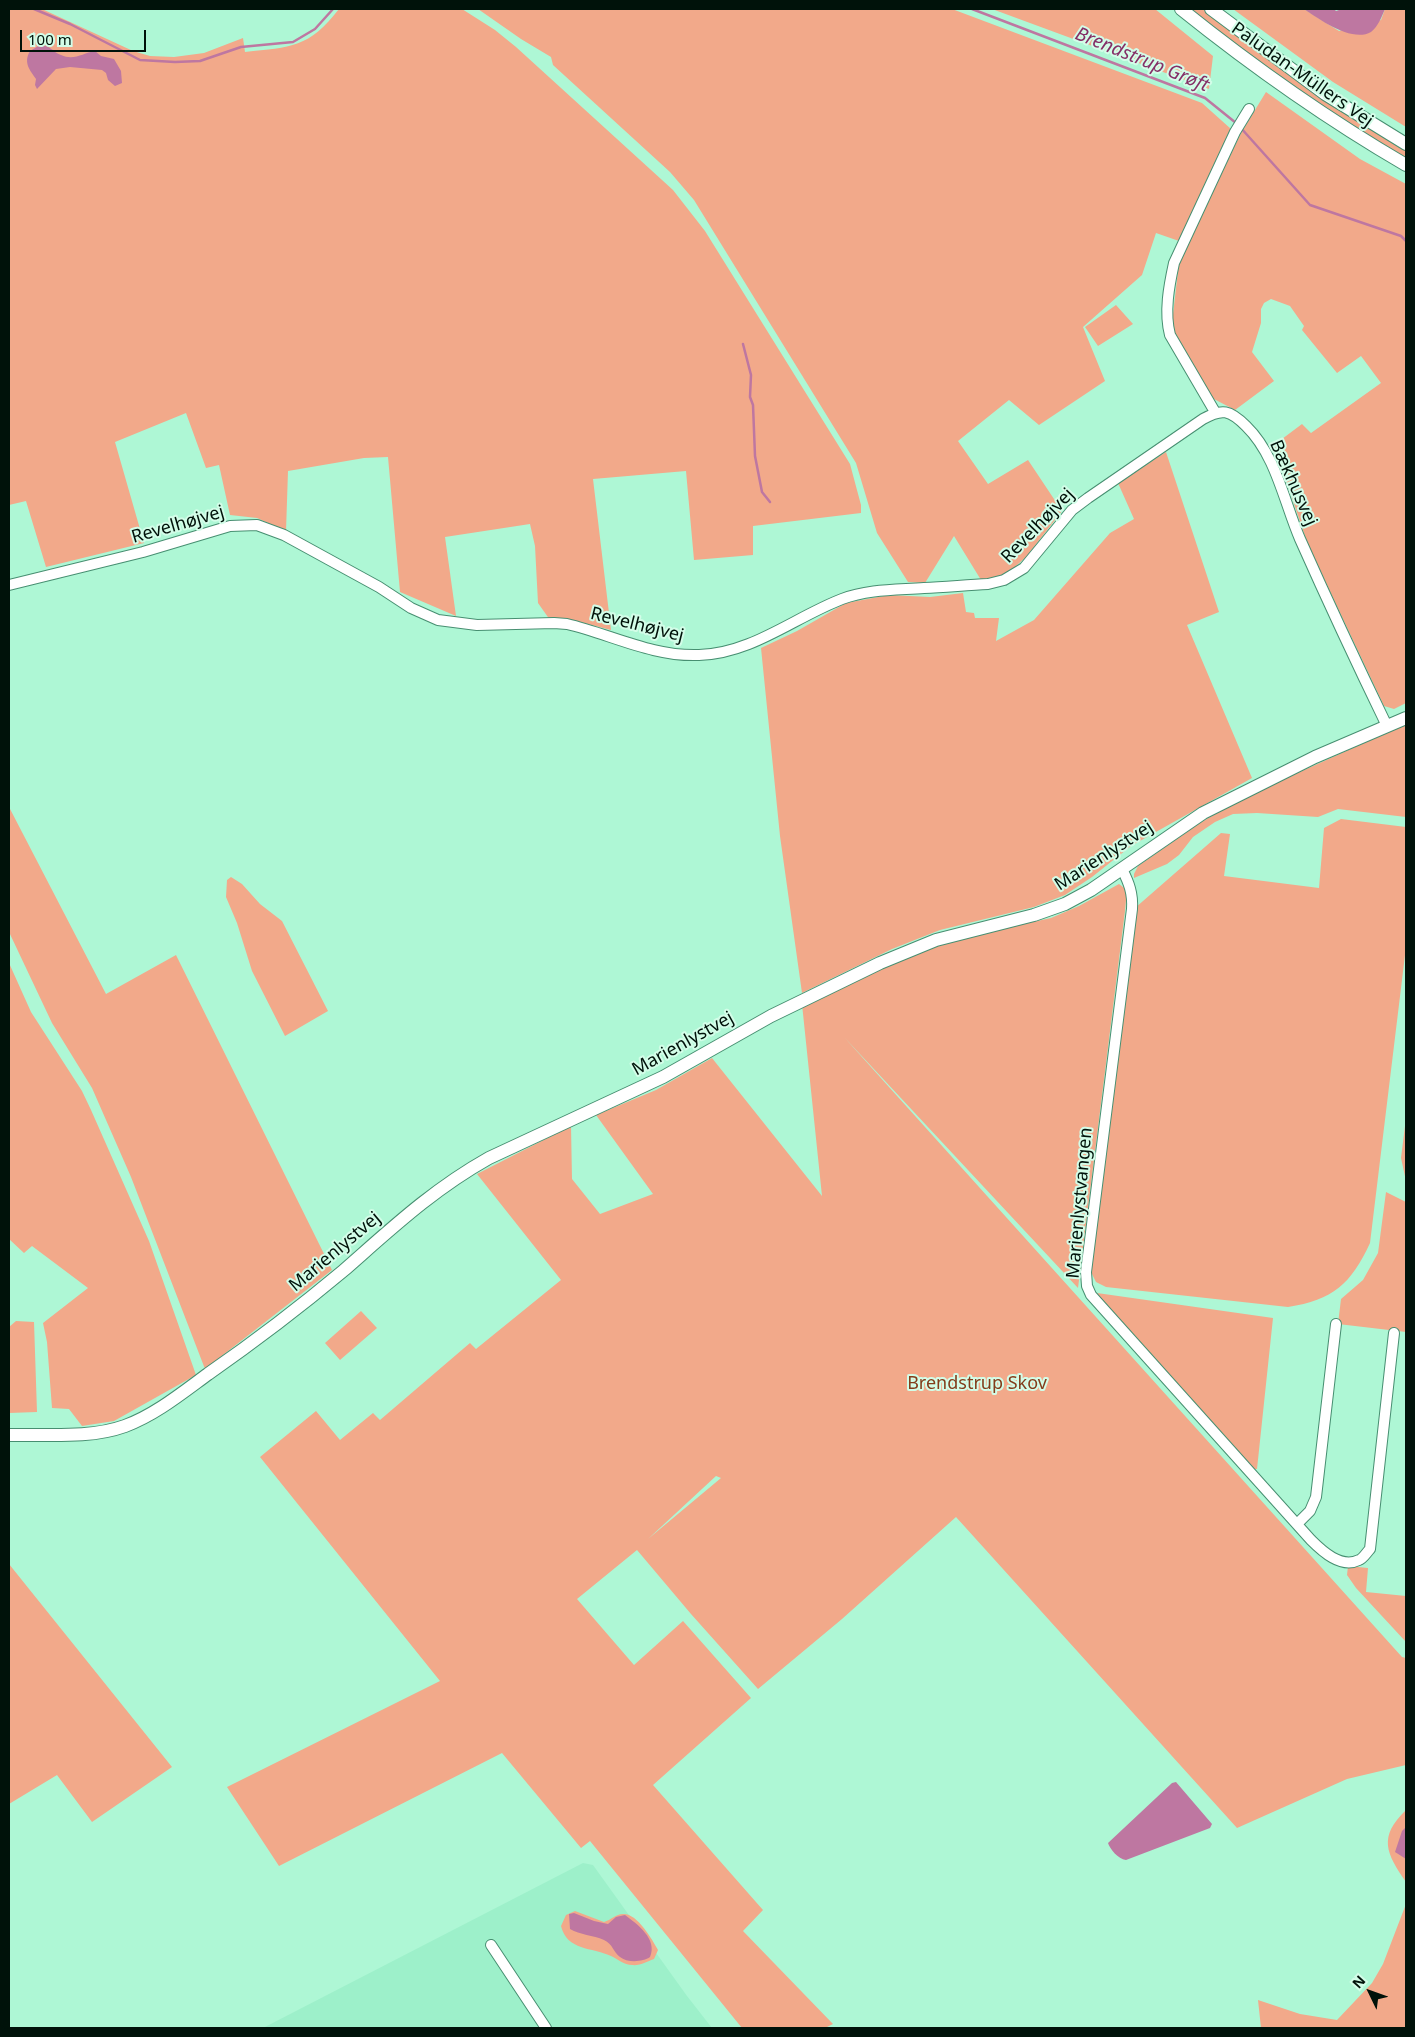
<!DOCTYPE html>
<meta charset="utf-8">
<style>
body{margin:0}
#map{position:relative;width:1415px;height:2037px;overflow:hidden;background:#aef7d5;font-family:"Noto Sans",sans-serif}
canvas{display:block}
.frame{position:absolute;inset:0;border:10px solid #00120a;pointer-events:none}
.north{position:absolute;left:1345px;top:1967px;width:50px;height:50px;-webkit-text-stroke:4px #d3fde8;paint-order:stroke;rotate:312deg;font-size:14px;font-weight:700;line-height:20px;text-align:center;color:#00120a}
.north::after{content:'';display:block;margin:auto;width:18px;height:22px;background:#00120a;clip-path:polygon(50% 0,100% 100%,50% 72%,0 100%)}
.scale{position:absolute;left:20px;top:30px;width:126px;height:22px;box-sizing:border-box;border:2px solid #00120a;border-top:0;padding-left:6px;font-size:15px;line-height:18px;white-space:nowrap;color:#00120a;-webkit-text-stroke:4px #d3fde8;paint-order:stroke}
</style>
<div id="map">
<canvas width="1415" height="2037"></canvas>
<div class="frame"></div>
<div class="north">N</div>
<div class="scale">100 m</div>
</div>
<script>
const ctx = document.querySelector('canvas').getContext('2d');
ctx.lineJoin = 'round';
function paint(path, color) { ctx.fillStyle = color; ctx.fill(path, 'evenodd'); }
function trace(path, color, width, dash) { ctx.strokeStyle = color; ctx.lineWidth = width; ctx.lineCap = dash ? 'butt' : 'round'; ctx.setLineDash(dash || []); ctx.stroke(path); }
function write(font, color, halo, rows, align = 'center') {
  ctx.font = font + ' "Noto Sans",sans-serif'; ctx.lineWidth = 4; ctx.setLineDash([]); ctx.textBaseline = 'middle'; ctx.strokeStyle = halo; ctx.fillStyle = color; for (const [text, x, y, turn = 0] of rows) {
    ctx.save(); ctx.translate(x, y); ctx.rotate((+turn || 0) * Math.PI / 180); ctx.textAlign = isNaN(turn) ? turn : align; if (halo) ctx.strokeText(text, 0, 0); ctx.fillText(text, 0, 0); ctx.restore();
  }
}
const built = new Path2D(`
 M583 1863 593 1865 687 1996 712 2028H263Z`);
const green = new Path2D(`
 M9 9H42L133 51 150 56 174 57 204 53 243 38 245 52C291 47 309 48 339 9H462L495 30 516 47 673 190 705 231 850 464 861 505V513L753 526V555L694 560 686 471 593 479 611 630 576 621 550 620 538 603 535 546 530 524 445 537 456 616 400 592 388 457 364 458 288 471 286 531 257 518 230 515 219 465 206 468 186 413 115 442 144 543 46 567 26 501 9 505Z
 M478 9H952L1202 103 1231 129 1179 241 1156 233 1142 275 1083 327 1105 381 1039 425 1009 400 958 441 988 484 1028 460 1062 511 1026 557 1007 574 981 580 954 536 925 583 908 582 877 533 856 463 694 200 670 172 553 65 551 57 521 39Z
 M992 9H1155L1213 56 1209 89Z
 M1190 9H1203L1231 31 1406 149V158C1331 113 1259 64 1190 9Z
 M1233 9H1304L1339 31 1381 20 1385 9H1406V127L1333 82Z
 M1266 92 1360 159 1406 184V703L1394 709 1384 706 1308 545 1274 445 1302 424 1311 433 1381 383 1361 356 1337 373 1302 330 1304 326 1290 306 1271 299 1264 303 1261 309V323L1252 352 1274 381 1235 410 1212 398 1175 335 1172 323 1179 262 1241 133Z
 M1116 305 1133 324 1098 346 1085 327Z
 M1166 452 1219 612 1187 625 1252 778 1131 846 1092 877 1065 895 1034 907 940 930 892 949 802 993 780 836 761 648 797 631 846 603 889 595 930 597 963 593 966 612 974 613 975 618H999L996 641 1034 620 1110 533 1134 519 1118 483Z
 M1406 724V817L1338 809 1318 817 1257 813 1233 814 1215 822 1193 837 1179 855 1167 864 1134 878V874L1138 866 1200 823 1240 799Z
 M9 807 106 994 176 955 332 1270 205 1369 131 1177 92 1088 52 1023 9 932Z
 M1341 819 1406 827V947L1370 1243C1351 1284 1333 1300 1288 1307L1106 1287 1096 1282 1091 1272 1135 908 1221 833 1230 834 1224 876 1319 888 1324 828Z
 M231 877 242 884 260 904 282 921 328 1011 285 1036 252 971 237 923 226 897 227 880Z
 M1119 884 1127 890 1125 911 1078 1288 844 1037 1402 1657 1406 1658V1765L1347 1779 1237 1828 956 1517 842 1619 758 1689 691 1614 637 1550 577 1599 634 1665 683 1621 751 1698 653 1785 763 1910 743 1931 833 2024 825 2028H742L590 1841 581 1848 502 1753 279 1866 227 1787 440 1681 260 1457 316 1411 340 1440 373 1413 380 1420 470 1343 476 1349 561 1280 477 1174 571 1126 572 1179 600 1214 653 1194 596 1115 656 1090 712 1058 822 1196 802 1004 920 952 964 937 1051 918 1079 906ZM716 1476 721 1478 648 1539Z
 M9 963 31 1012 82 1091 91 1110 149 1241 196 1375 114 1421 82 1426 69 1409 52 1408 47 1342 43 1323 88 1288 32 1246 24 1253 9 1239Z
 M1406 1118V1181L1401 1158Z
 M1386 1192 1406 1202V1332L1338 1324 1341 1299 1363 1280 1378 1253Z
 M1097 1293 1273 1318 1257 1469H1252L1100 1301Z
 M361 1311 377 1328 340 1360 325 1343Z
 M16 1321 34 1322 37 1412 9 1413V1327Z
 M9 1564 172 1767 92 1822 57 1775 9 1804Z
 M1348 1566 1368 1568 1366 1592 1406 1596V1642L1356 1588 1347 1575Z
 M1406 1810V1882C1386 1853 1378 1837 1406 1810Z
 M1406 1904V2028H1261L1258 2000 1300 2014 1337 2020 1372 1983 1383 1964Z
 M575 1911 604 1922C611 1920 616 1914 623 1914 637 1913 652 1939 658 1950L654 1959C648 1961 640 1966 632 1965 624 1965 618 1959 611 1956 592 1947 567 1951 561 1926L566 1915Z`);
const water = new Path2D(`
 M1304 9H1334L1336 11 1342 9H1385C1382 16 1378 27 1371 32 1352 43 1319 19 1304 9Z
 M40 45C52 46 51 51 61 55 74 61 83 53 95 51L101 56 114 59 121 71 122 83 115 86 108 80 106 73 102 70 70 67 56 69 37 89 35 85 36 79C30 70 23 63 30 51Z
 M1176 1782 1212 1824 1210 1828 1126 1860C1118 1859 1110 1849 1108 1843L1172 1783Z
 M1406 1827V1859L1395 1852 1402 1831Z
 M574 1913 594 1921 608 1924 616 1917 625 1915C637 1924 658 1939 650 1957 643 1962 627 1963 620 1957 613 1952 613 1944 604 1940 593 1935 580 1935 570 1929L569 1914Z`);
const stream = new Path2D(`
 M34 9 70 24 140 60 175 62 200 61 241 47 293 42 315 29 333 9
 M972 9 1205 98 1236 123
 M1240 127 1310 205 1401 236 1406 241
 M743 344 751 375 750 397 753 405 755 456 762 492 770 502`);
const minor = new Path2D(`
 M1215 412 1170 335C1164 312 1169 286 1174 263L1235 132 1249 109
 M9 585 143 552 230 526 257 525 284 535 379 587 411 608 438 620 477 625 554 623 567 624C610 634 653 657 699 655 751 654 795 617 842 599 868 589 897 590 924 588 946 587 967 585 988 584L1004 580 1024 568 1072 510 1088 498 1203 419C1222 408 1230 410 1246 426 1276 455 1284 502 1300 539 1328 602 1357 664 1387 726
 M1122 869C1129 883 1133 893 1132 909L1086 1272 1087 1286 1091 1295 1311 1540C1322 1551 1341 1569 1359 1560 1363 1559 1367 1552 1370 1549L1394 1333
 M1297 1524 1310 1511 1316 1497 1336 1324
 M491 1945 546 2028`);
const tertiary = new Path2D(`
 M1181 9C1252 66 1327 119 1406 165
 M1211 9 1325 94 1406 144
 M9 1435C46 1434 89 1439 125 1426 155 1415 182 1393 208 1374 254 1342 300 1307 343 1271 391 1229 432 1190 489 1158L663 1077 771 1016 880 963 936 940 1034 915 1065 904 1091 890 1203 813 1315 757 1406 718`);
const streetNames = [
 ["Paludan-Müllers Vej",1302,75,35],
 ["Bækhusvej",1293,483,66],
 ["Revelhøjvej",178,525,-16],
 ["Revelhøjvej",1038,526,-46],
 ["Revelhøjvej",637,625,14],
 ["Marienlystvej",1104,856,-33],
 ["Marienlystvej",683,1044,-29],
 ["Marienlystvangen",1080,1203,-85],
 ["Marienlystvej",335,1252,-40]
];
const parkNames = [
 ["Brendstrup Skov",977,1384]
];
const waterNames = [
 ["Brendstrup Grøft",1142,60,22]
];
paint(built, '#9df0ca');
paint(green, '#f2a98a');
paint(water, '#be77a1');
trace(stream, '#be77a1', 2.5);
trace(minor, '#478f71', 12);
trace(tertiary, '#478f71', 14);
trace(minor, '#fff', 10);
trace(tertiary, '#fff', 12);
write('18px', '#00120a', '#d3fde8', streetNames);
write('18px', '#833d1b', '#d3fde8', parkNames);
write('italic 19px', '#852f67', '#d3fde8', waterNames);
</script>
